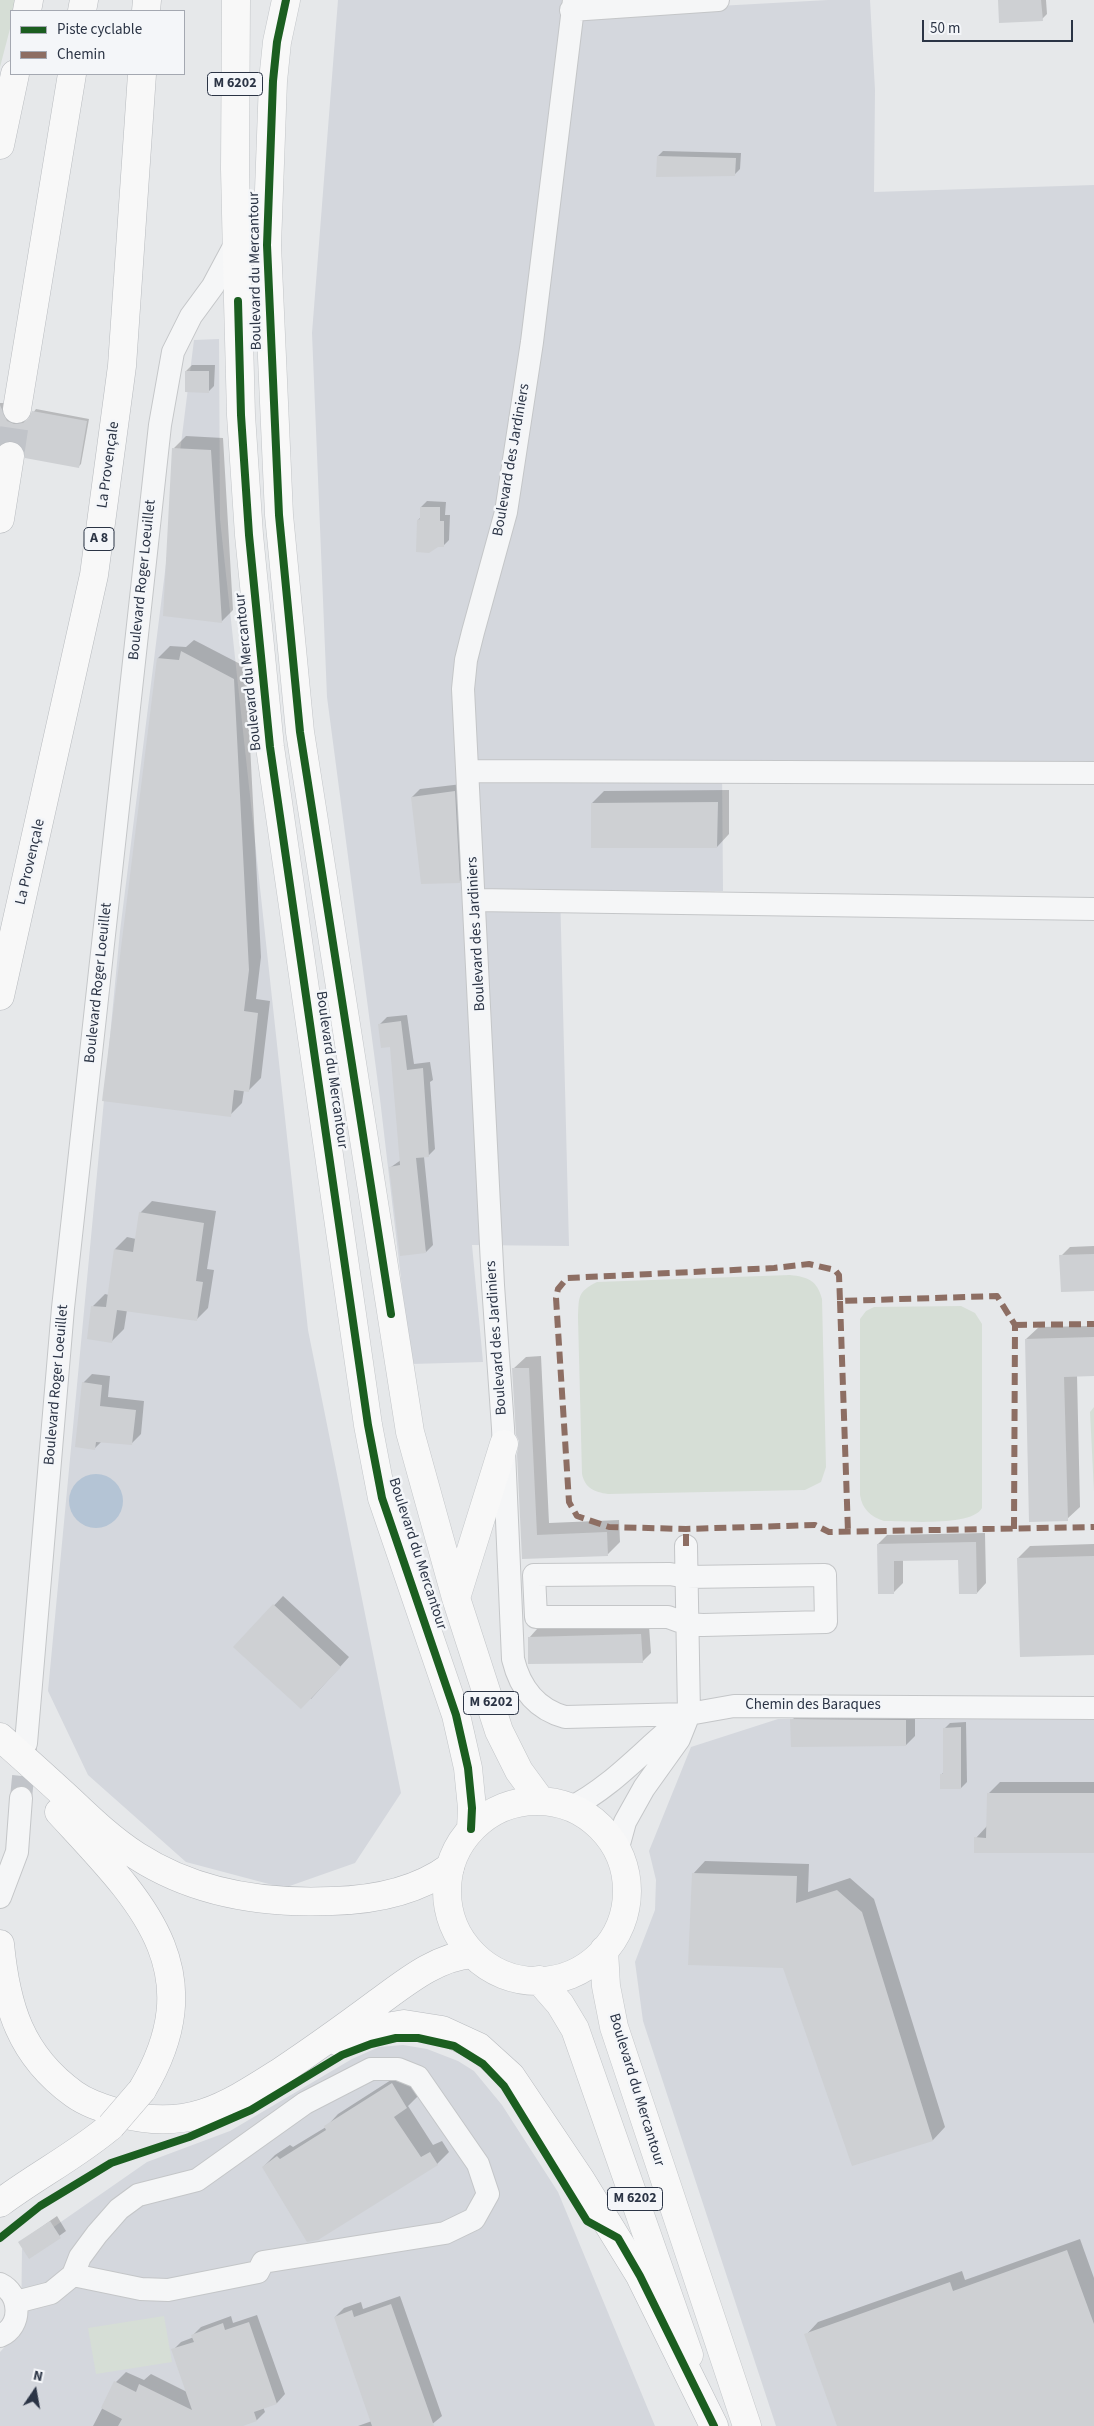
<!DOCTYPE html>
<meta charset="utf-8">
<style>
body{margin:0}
#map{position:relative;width:1094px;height:2426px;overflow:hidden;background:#e6e8ea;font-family:"Source Sans 3",sans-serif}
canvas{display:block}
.legend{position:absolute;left:10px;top:10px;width:175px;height:65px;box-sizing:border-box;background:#f4f6f9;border:1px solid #a4a8b1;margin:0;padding:6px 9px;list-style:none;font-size:15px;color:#2b3445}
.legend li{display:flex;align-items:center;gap:10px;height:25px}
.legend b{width:25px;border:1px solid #a4a8b1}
.north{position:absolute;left:10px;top:2366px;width:50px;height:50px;-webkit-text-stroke:4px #f4f6f9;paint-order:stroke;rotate:12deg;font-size:14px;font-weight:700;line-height:20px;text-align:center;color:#2b3445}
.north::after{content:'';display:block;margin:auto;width:18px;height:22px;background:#2b3445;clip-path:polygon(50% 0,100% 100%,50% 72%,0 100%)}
.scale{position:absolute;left:922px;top:20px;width:151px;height:22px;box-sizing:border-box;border:2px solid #2b3445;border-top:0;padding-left:6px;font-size:15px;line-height:18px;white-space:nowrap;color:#2b3445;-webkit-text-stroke:4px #f4f6f9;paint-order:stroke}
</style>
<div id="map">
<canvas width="1094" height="2426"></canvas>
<ul class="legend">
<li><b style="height:6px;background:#1b5e20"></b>Piste cyclable</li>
<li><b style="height:6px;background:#8d6e63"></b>Chemin</li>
</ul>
<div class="north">N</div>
<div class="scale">50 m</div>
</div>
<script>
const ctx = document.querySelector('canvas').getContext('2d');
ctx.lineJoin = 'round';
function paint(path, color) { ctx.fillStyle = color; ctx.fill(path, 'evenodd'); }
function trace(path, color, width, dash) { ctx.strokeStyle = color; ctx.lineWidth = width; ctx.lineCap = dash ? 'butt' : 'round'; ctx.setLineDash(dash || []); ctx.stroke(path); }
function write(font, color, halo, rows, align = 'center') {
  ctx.font = font + ' "Source Sans 3",sans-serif'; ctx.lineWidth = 5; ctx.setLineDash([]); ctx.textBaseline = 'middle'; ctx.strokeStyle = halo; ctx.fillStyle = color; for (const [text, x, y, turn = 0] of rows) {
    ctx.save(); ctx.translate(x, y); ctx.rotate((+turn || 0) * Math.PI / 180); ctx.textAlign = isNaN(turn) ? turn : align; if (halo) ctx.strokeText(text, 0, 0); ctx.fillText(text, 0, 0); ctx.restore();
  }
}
const built = new Path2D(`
 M338 0H580L608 12 828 0H870L875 90 874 192 1094 185V764H722L723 891 560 890 569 1246 472 1245 483 1362 411 1364 380 1099 327 697 312 333Z
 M219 339 220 519 308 1330 401 1793 355 1863 284 1888 186 1862 88 1775 48 1691 120 931 194 340Z
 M923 1717 1094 1718V2426H776L643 2021 635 1962 655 1910 656 1880 649 1851 691 1747 778 1719Z
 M403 2045 427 2049 458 2061 474 2071 502 2105 558 2192 655 2426H0V2352L21 2329 22 2249 147 2162 230 2131 352 2059 379 2047Z`);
const green = new Path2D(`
 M0 0H17L15 11H11V25L0 67Z
 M790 1275C808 1277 817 1280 822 1299L826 1467 821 1482 805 1490 608 1494C594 1492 585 1488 582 1474L578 1318C579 1297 577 1292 597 1282Z
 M961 1306 975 1313 982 1324V1508C972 1527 904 1521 884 1521 871 1517 862 1509 860 1495V1319L866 1311 874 1307Z
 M1094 1407V1492L1090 1412Z
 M164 2316 172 2362 96 2374 88 2328Z`);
const water = new Path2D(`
 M69 1501a27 27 0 1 1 54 0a27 27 0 1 1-54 0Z`);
const shadow = new Path2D(`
 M999 0H1046L1047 14 1042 19Z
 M663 151 741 153 740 169 734 175 658 156Z
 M192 365H215L214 386 208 392 186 371Z
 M0 403H4L5 412 17 422 27 421 36 409 89 419 81 464 78 467 26 449 20 443 13 439 0 443Z
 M186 436 223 438 233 610 221 622 174 448Z
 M427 501 446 502 445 515H450L449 540 443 546 418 520 421 517V507Z
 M194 640 246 667 261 957 256 999 270 1001 261 1078 248 1091 244 1090 242 1103 230 1115 158 658 170 646 186 647Z
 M462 784 467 874 459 882 412 797 420 789Z
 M729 790V834L717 847 592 803 604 791Z
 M407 1015 414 1064 430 1062 433 1080 430 1082 435 1149 428 1156 424 1157 433 1245 426 1252 391 1167 401 1160 391 1045 380 1024 387 1017Z
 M152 1201 216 1211 207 1269 214 1270 208 1308 196 1320 127 1310 124 1329 112 1341 93 1306 105 1294 109 1295 115 1249 127 1237 136 1239 140 1213Z
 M1094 1246V1289L1061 1256 1070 1247Z
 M1094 1326V1375H1077L1080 1507 1067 1519 1026 1339 1039 1327Z
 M541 1356 549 1523 619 1520 620 1542 608 1554 523 1557 521 1441 513 1369 526 1357Z
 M92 1374 110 1376 108 1397 144 1401 141 1434 131 1444 102 1441 95 1448 83 1383Z
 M985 1533 986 1583 977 1593 960 1559 903 1560V1583L894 1592 878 1544 887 1535Z
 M1094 1544V1653L1018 1558 1030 1546Z
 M283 1596 349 1657 311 1699 235 1647Z
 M649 1626 651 1653 642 1662 529 1638 537 1629Z
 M801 1711H915V1736L906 1745 792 1720Z
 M966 1722 967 1782 961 1788 941 1775 944 1772V1729L950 1723Z
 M1000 1782H1094V1852L976 1838 987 1826 988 1794Z
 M705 1861 809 1864 808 1892 850 1878 874 1899 945 2127 933 2140 853 2165 784 1967 693 1874Z
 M405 2071 419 2095 408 2106 433 2145 442 2141 449 2152 437 2164 263 2167 275 2155 290 2145 293 2147 326 2127 338 2114Z
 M57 2216 66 2231 30 2257 20 2242Z
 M1080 2239 1094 2278V2426H838L806 2335 818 2322 962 2271 965 2280Z
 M400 2296 442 2416 430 2426H358L372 2421 335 2317 344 2308 361 2302 363 2309Z
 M257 2315 285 2394 277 2403 263 2407 265 2412 257 2420 240 2426H93L116 2382 126 2372 144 2380 151 2374 187 2392 173 2350 181 2342 194 2337 193 2335 201 2327 231 2316 233 2323Z`);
const building = new Path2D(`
 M998 0H1041L1043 21 999 23Z
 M657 156 736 158 735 176 656 177Z
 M185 371H209V393L185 392Z
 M0 405 7 421 14 424 23 423 29 418 32 411 87 421 79 468 25 458 24 450 19 444 13 441 0 445Z
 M172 448 211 450 222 623 163 616Z
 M420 507H440V521H444V547H438L429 553 416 552 417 520 420 519Z
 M181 651 234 679 249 970 244 1011 258 1013 249 1092 234 1090 231 1117 102 1101 157 658 179 660Z
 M455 791 460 883 421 884 411 797Z
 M718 802 717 848H591V803Z
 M401 1021 407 1070 423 1068 429 1157 416 1158 426 1253 400 1256 389 1167 400 1165 390 1047 381 1048 378 1024Z
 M139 1212 204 1223 196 1281 203 1282 197 1321 117 1310 112 1343 87 1339 91 1306 106 1307 114 1249 133 1252Z
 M1094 1254V1291L1061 1292 1059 1255Z
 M1094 1337V1376L1064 1377 1068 1521 1029 1522 1025 1339Z
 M512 1368H529L537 1535 607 1532 608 1556 522 1559 517 1454 519 1441 516 1435Z
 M82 1382 102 1385 100 1406 136 1410 132 1445 96 1442 95 1450 75 1447Z
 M976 1542 977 1594H959L958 1560 894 1561V1594H878L877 1544Z
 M1094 1556V1655L1020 1657 1017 1558Z
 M273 1604 341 1667 301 1709 233 1647Z
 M641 1634 643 1663 528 1664V1637Z
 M790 1719 906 1720V1746L791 1747Z
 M961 1727V1789H940V1774H943V1728Z
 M987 1793H1094V1853H974V1837L986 1838Z
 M692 1873 797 1876 796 1903 837 1890 862 1912 933 2141 852 2166 783 1968 688 1965Z
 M392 2083 407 2108 394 2117 421 2157 430 2152 438 2165 318 2240 307 2242 262 2167 277 2156 280 2159 326 2130 324 2126Z
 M50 2221 61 2238 29 2259 18 2242Z
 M1067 2250 1094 2324V2426H837L804 2334 950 2282 953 2291Z
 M391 2304 434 2426H372L334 2317 352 2310 354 2317Z
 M249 2322 277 2404 254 2412 257 2421 243 2426H118L122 2419 101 2408 114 2381 136 2392 139 2384 192 2410 171 2349 194 2342 191 2335 223 2323 225 2330Z`);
const streetTunnel = new Path2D(`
 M21 1798 26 1747`);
const highwayTunnel = new Path2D(`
 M10 456 17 409`);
const street = new Path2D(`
 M574 0 532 342 506 512 473 632 466 660 463 689 493 1285 503 1428 513 1659C520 1688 536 1709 565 1717L689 1714 734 1706 1094 1708
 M571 10 718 0
 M469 771 1094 773
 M475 900 1094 909
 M670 1574 686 1577 825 1575 826 1622 703 1625 687 1624 668 1617H536L534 1575Z
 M26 1743 63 1308 160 425 173 352 191 316 213 286 237 241
 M570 1808C616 1785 648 1744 689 1714
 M617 1851 625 1822 644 1788 679 1739 689 1714 686 1546
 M0 1897 17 1852 21 1798
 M0 2284C21 2294 23 2326 0 2336
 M16 2302 51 2293 73 2275 80 2257 97 2234 119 2209 138 2195 197 2180 305 2103 371 2069H398L418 2077 478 2164 488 2194 474 2219 445 2233 263 2262 258 2272 168 2290 141 2289 73 2275`);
const primary = new Path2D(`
 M236 0 235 169 238 301 241 415 249 535 270 747 368 1425 382 1498 456 1715 468 1768 472 1808 471 1829
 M286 0 277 42 273 81 267 245 279 515 300 732 410 1432 456 1598 499 1731 519 1771 541 1801
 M456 1598 504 1444
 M447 1891a90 90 0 1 1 180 0a90 90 0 1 1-180 0Z
 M604 1950 606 1986 614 2027 747 2426
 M539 1980 560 2004 575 2029 689 2355`);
const highway = new Path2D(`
 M27 11 29 0
 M82 11 84 0
 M146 11 147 0
 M0 145 15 74
 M17 409 72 74
 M0 519 10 456
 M0 996 94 575 122 366 142 74
 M0 1737C24 1758 47 1779 70 1800 91 1820 112 1840 137 1856 196 1894 263 1904 332 1901 372 1900 416 1892 450 1867
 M59 1812C138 1898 215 1968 142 2090
 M0 1944C6 2006 20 2055 74 2094 88 2104 103 2108 119 2113 187 2132 225 2107 280 2072 313 2050 345 2027 376 2004 405 1983 436 1957 472 1954
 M339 2042 375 2029 404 2024 442 2030 479 2047 511 2076 581 2180 640 2276 714 2426
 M0 2203C36 2176 77 2155 111 2126`);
const highwayBridge = new Path2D(`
 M111 2126 142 2090`);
const quiet = new Path2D(`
 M840 1301 848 1532
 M1015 1325 1094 1324
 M1014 1529 1015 1325 997 1296 840 1301 839 1275 835 1270 809 1264 774 1268 567 1278 558 1289 556 1298 569 1502 577 1516 609 1527 686 1529 815 1525 829 1532 1094 1527
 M686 1546V1529`);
const cycleway = new Path2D(`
 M286 0 277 42 273 81 267 245 279 515 300 732 391 1314
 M238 301 241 415 249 535 270 747 368 1425 382 1498 456 1715 468 1768 472 1808 471 1829
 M0 2238 40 2206 111 2163 189 2137 251 2110 342 2055 371 2044 396 2038H418L454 2046 483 2064 504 2086 587 2221 618 2238 640 2276 714 2426`);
const shields = [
 [235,84,55],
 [99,539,30],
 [491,1703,55],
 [635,2199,55]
];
const shieldNames = [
 ["M 6202",235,84],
 ["A 8",99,539],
 ["M 6202",491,1703],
 ["M 6202",635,2199]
];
const streetNames = [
 ["Boulevard du Mercantour",256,271,-91],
 ["Boulevard des Jardiniers",512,460,-80],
 ["La Provençale",109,465,-82],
 ["Boulevard Roger Loeuillet",143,580,-84],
 ["Boulevard du Mercantour",249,672,-96],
 ["La Provençale",31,862,-77],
 ["Boulevard des Jardiniers",477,934,-93],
 ["Boulevard Roger Loeuillet",99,983,-84],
 ["Boulevard du Mercantour",331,1070,82],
 ["Boulevard des Jardiniers",497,1338,-94],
 ["Boulevard Roger Loeuillet",57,1385,-85],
 ["Boulevard du Mercantour",417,1554,72],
 ["Chemin des Baraques",813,1706],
 ["Boulevard du Mercantour",636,2090,73]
];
paint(built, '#d4d7dd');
paint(green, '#d6ded6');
paint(water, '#b4c4d5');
paint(shadow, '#0003');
paint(building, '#ced0d3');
trace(streetTunnel, '#c1c4c9', 22, [22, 11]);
trace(highwayTunnel, '#c1c4c9', 28, [28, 14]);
trace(street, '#c4c6c8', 24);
trace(primary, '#c2c5c8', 29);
trace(highway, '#b8bbbf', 29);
trace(street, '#f5f6f7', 22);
trace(primary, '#f8f8f8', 28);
trace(highway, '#f8f8f8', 28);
trace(highwayBridge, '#b8bbbf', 29, []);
trace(highwayBridge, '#f8f8f8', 28);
trace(quiet, '#8d6e63', 6, [12, 6]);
trace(cycleway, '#1b5e20', 8);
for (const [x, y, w] of shields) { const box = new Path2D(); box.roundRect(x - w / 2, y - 11.5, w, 23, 4); ctx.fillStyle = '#f4f6f9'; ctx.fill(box); trace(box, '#2b3445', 1); }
write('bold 14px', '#2b3445', null, shieldNames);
write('15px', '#2b3445', '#f4f6f9', streetNames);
</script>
